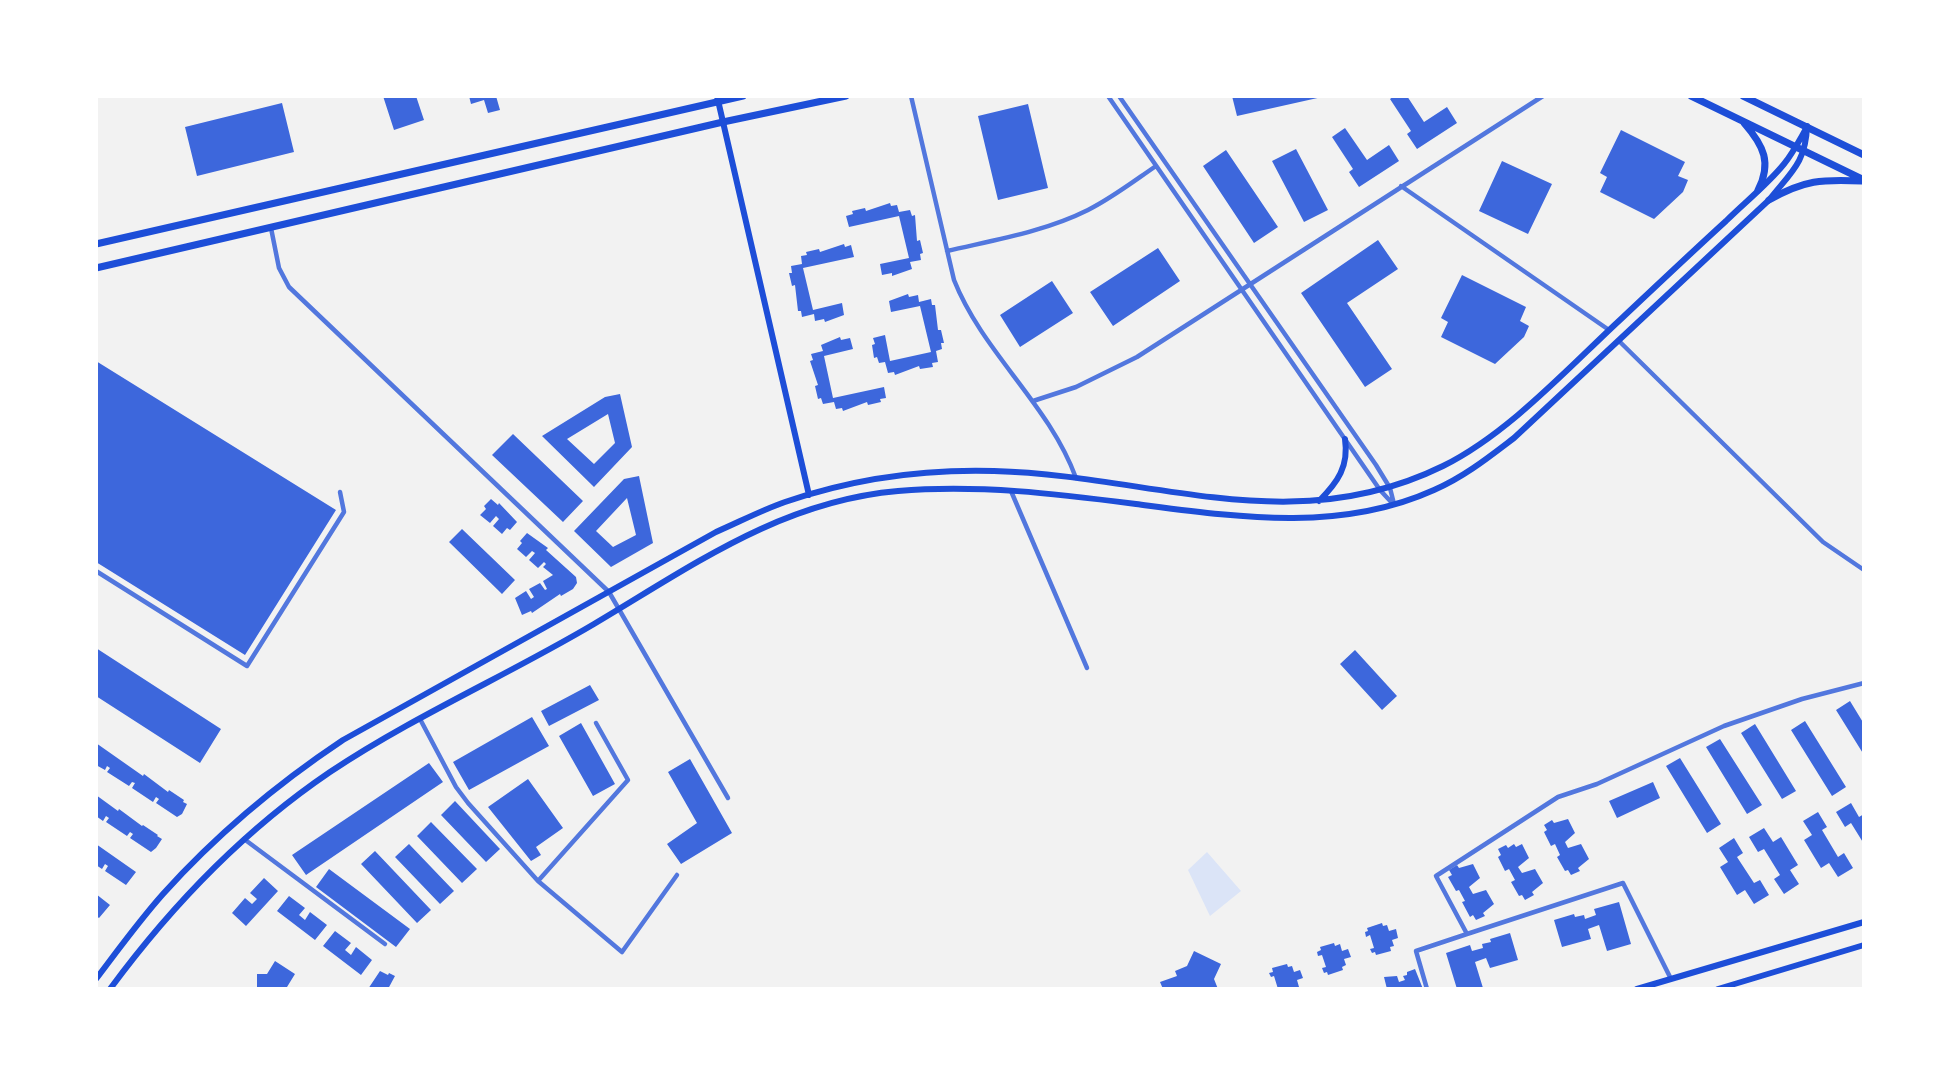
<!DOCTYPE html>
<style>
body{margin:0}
#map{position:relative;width:1960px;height:1085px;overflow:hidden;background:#f2f2f2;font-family:Montserrat,sans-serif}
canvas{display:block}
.frame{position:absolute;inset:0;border:98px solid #fff;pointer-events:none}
</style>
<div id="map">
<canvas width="1960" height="1085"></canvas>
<div class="frame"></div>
</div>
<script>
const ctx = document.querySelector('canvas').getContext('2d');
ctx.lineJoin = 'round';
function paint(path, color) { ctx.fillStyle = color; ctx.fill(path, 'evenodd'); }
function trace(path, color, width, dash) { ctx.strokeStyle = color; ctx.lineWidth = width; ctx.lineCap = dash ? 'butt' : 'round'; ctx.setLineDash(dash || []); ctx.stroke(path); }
const green = new Path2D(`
 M1207 852 1241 891 1210 916 1188 870Z`);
const building = new Path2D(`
 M383 96H416L424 120 394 130Z
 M469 96H496L500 110 488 113 484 100 471 104Z
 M1232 96H1322V97L1237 116Z
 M1394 96H1407L1424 122 1447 107 1457 123 1417 149 1407 134 1411 131 1390 99Z
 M282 103 294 152 197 176 185 127Z
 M1028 104 1048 188 998 200 978 116Z
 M1345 128 1367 160 1389 145 1399 161 1359 187 1349 172 1353 169 1332 137Z
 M1621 130 1685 162 1678 176 1688 180 1683 192 1654 219 1600 192 1607 177 1600 173Z
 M1296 149 1328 210 1304 222 1272 161Z
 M1226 150 1278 227 1254 243 1203 166Z
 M1502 161 1552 184 1528 234 1479 211Z
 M890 203 891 206 897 205 899 212 910 210 912 216 915 215 917 241 920 240 923 253 920 254 921 260 910 262 912 269 892 276V273L882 275 880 264 909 258 899 216 849 227 846 216 853 214 852 211 865 208 866 211Z
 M1378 240 1398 269 1347 303 1392 369 1365 387 1301 293Z
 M844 244 845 247 851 245 854 257 803 268 813 310 842 303 844 315 825 322 824 319 815 321 814 314 802 317 801 311H798L795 285 792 286 789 273H792L791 266 802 264 801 256 807 255 806 252 819 249 820 252Z
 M1158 248 1180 281 1113 326 1090 292Z
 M1462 275 1526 307 1520 321 1529 326 1524 337 1495 364 1441 337 1448 322 1441 318Z
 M1052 281 1073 313 1020 347 1000 315Z
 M908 294 909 297 918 295 919 302 931 299 932 305H935L938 330H941L944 343H941L942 349 936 351 938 362 932 363 933 367 920 369 919 366 895 375 894 372 888 373 885 362 879 363 877 357 874 358 872 345 875 344 873 338 885 335 890 361 931 352 920 306 891 312 889 301Z
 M840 337 841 340 850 338 853 349 824 356 833 398 884 387 886 398 880 399 881 402 868 405 867 402 843 411 842 408 836 409 834 402 823 404 821 398 818 399 815 386 818 385 810 361 813 360 811 354 823 351 821 345Z
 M96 361 336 510 245 655 96 562Z
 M620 394 632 447 594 487 542 436 605 397ZM608 414 615 443 594 464 567 439Z
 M513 434 583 501 563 522 492 455Z
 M639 476 653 543 611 567 574 531 624 479ZM627 498 636 535 613 547 596 531Z
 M491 499 498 505 499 503 517 522 510 530 507 528 502 534 493 526 499 519 496 516 490 523 480 515 486 509 484 506Z
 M462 529 515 580 502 594 449 542Z
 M527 533 548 548 546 550 576 577 577 583 573 589 561 596 560 594 532 613 531 611 522 615 515 598 526 591 531 599 534 597 529 589 540 583 545 590 547 589 543 581 553 575 543 567 546 564 544 562 538 568 529 560 535 553 532 551 526 557 517 549 522 543 520 541Z
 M96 648 221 729 200 763 96 696Z
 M1355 650 1397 696 1382 710 1340 664Z
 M590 685 599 700 549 726 541 711Z
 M1850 701 1864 724V755L1836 710Z
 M532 717 549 746 469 790 453 762Z
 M1805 721 1846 787 1832 796 1791 730Z
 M581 723 615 784 593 796 559 736Z
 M1755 724 1796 791 1782 799 1741 733Z
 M1720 739 1762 805 1747 814 1706 747Z
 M96 743 143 776 144 774 168 792 169 790 184 800 183 802 187 804 182 814 177 817 156 803 159 799 156 797 153 802 132 788 135 783 132 782 129 786 107 772 110 768 107 766 105 770 96 765Z
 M1680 758 1721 824 1707 833 1666 766Z
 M690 759 732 833 681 864 667 844 697 823 668 772Z
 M429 763 443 782 306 875 292 855Z
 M528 779 563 828 536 847 541 855 531 861 488 807Z
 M1653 782 1660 798 1617 818 1609 801Z
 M96 795 118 811 119 809 142 826 143 825 158 835 157 836 162 839 156 848 151 852 130 838 133 834 130 832 127 836 106 822 109 818 106 816 103 821 96 816Z
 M455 801 500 849 486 862 441 815Z
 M1851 803 1859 817 1864 814V844L1851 823 1845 827 1836 812Z
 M1818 812 1827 827 1822 830 1838 857 1844 853 1853 868 1838 877 1829 863 1821 868 1804 840 1812 835 1803 821Z
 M1568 819 1575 833 1565 842 1568 848 1581 844 1589 859 1578 868 1580 871 1571 875 1568 870 1565 871 1557 857 1560 855 1555 844 1551 846 1544 832 1547 830 1544 825 1552 820 1554 823Z
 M431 822 477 869 462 883 417 836Z
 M1764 828 1773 842 1781 837 1798 865 1790 870 1799 884 1784 894 1774 879 1780 875 1764 849 1758 852 1749 837Z
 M1734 838 1743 853 1737 857 1754 883 1760 880 1769 895 1754 904 1745 890 1737 895 1720 867 1728 862 1719 848Z
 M96 844 136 872 126 885 105 871 108 866 105 864 102 869 96 865Z
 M409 844 454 891 440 904 395 857Z
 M1514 844 1516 847 1522 844 1529 858 1518 867 1522 873 1535 869 1543 883 1532 892 1534 895 1525 900 1522 895 1519 896 1511 882 1515 880 1509 869 1505 871 1498 857 1501 855 1498 849 1506 845 1508 848Z
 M375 851 431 910 417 923 361 864Z
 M1473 864 1480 878 1469 887 1473 894 1486 890 1494 904 1483 913 1485 916 1476 920 1473 915 1470 917 1462 902 1465 901 1459 890 1456 891 1448 877 1452 875 1449 870 1457 865 1459 868Z
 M329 869 410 929 396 947 316 887Z
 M264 878 278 891 246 926 232 913 245 898 252 904 257 899 250 893Z
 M96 894 110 905 99 918 96 916Z
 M289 896 305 908 299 915 305 920 310 912 327 925 315 940 277 911Z
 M1619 902 1631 944 1607 951 1599 925 1588 929 1591 939 1562 947 1554 920 1574 914 1575 917 1584 915 1585 919 1596 915 1594 909Z
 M1382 923 1383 926 1387 925 1389 931 1396 929 1398 938 1392 940 1394 946 1390 947 1391 951 1376 955 1375 952 1372 953 1370 949 1374 948 1370 935 1366 937 1365 932 1368 931 1367 928Z
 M335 931 351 943 345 950 351 955 356 947 372 960 361 975 323 946Z
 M1510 933 1518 960 1490 968 1486 958 1475 962 1483 988 1457 989 1446 953 1470 945 1472 951 1483 948 1482 944 1491 942 1490 939Z
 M1334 943 1335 946 1340 944 1342 951 1348 949 1351 957 1344 959 1346 965 1342 967 1343 970 1328 975 1327 972 1324 973 1322 968 1326 967 1322 955 1318 956 1317 952 1321 950 1320 947Z
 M1194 951 1221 964 1214 979 1218 989H1163L1160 982 1177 976 1175 971 1187 966Z
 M275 961 295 974 287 987 288 989 257 988V974H267Z
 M1287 964 1288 967 1292 966 1294 972 1300 970 1303 978 1297 980 1299 987 1295 989H1278L1274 976 1271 977 1269 973 1273 972 1272 968Z
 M1415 969 1423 989H1387L1384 977 1397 976 1399 982 1405 980 1403 976 1407 975V972Z
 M380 971 388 975 389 973 395 976 388 989H368Z`);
const minor = new Path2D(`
 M911 96 954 280C983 353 1049 404 1076 478
 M1108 96 1380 490 1393 504
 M1119 96 1376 465 1390 488 1394 504
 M1401 186 1609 330
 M271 228 279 268 289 287 609 592 728 798
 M947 251C994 240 1044 232 1088 210 1112 198 1134 181 1156 166
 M1619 341 1823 542 1864 570
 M1033 401 1076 387 1137 357 1543 96
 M1011 491 1087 668
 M96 571 247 666 344 512 340 492
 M420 719 456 787 468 803 538 881 622 952 677 875
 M244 839 385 944
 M538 881 628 780 596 723
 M1467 934 1623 883 1671 979
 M1427 989 1416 951 1467 934 1436 876 1558 797 1597 784 1724 726 1802 699 1864 683`);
const secondary = new Path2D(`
 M717 96 809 495
 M1319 501C1338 482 1349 466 1345 439
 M96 979C118 950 139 921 163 894 216 835 277 784 343 740L716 532C739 522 762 510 785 502 852 479 924 469 994 471 1151 475 1291 541 1443 466 1508 434 1568 368 1621 319 1656 286 1691 253 1726 221 1745 202 1767 185 1784 164 1793 153 1800 139 1807 127
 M110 989C172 905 243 831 330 772 414 716 508 675 594 624 692 566 781 501 898 491 977 484 1058 494 1136 504 1236 517 1339 533 1434 490 1464 477 1489 457 1514 438L1769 200C1790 173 1806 163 1807 126
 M1637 989 1864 922
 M1718 989 1864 945`);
const primary = new Path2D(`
 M1691 96 1864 180
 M1743 96 1864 155
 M1744 123C1764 146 1772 163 1758 190
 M1769 200C1804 180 1822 179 1862 181
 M96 244 743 96
 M96 268 723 122 846 96`);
paint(green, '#dbe4f7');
paint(building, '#3d67dc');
trace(minor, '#5277de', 4.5);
trace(secondary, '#1d4ed8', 6);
trace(primary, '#1d4ed8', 7);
</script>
